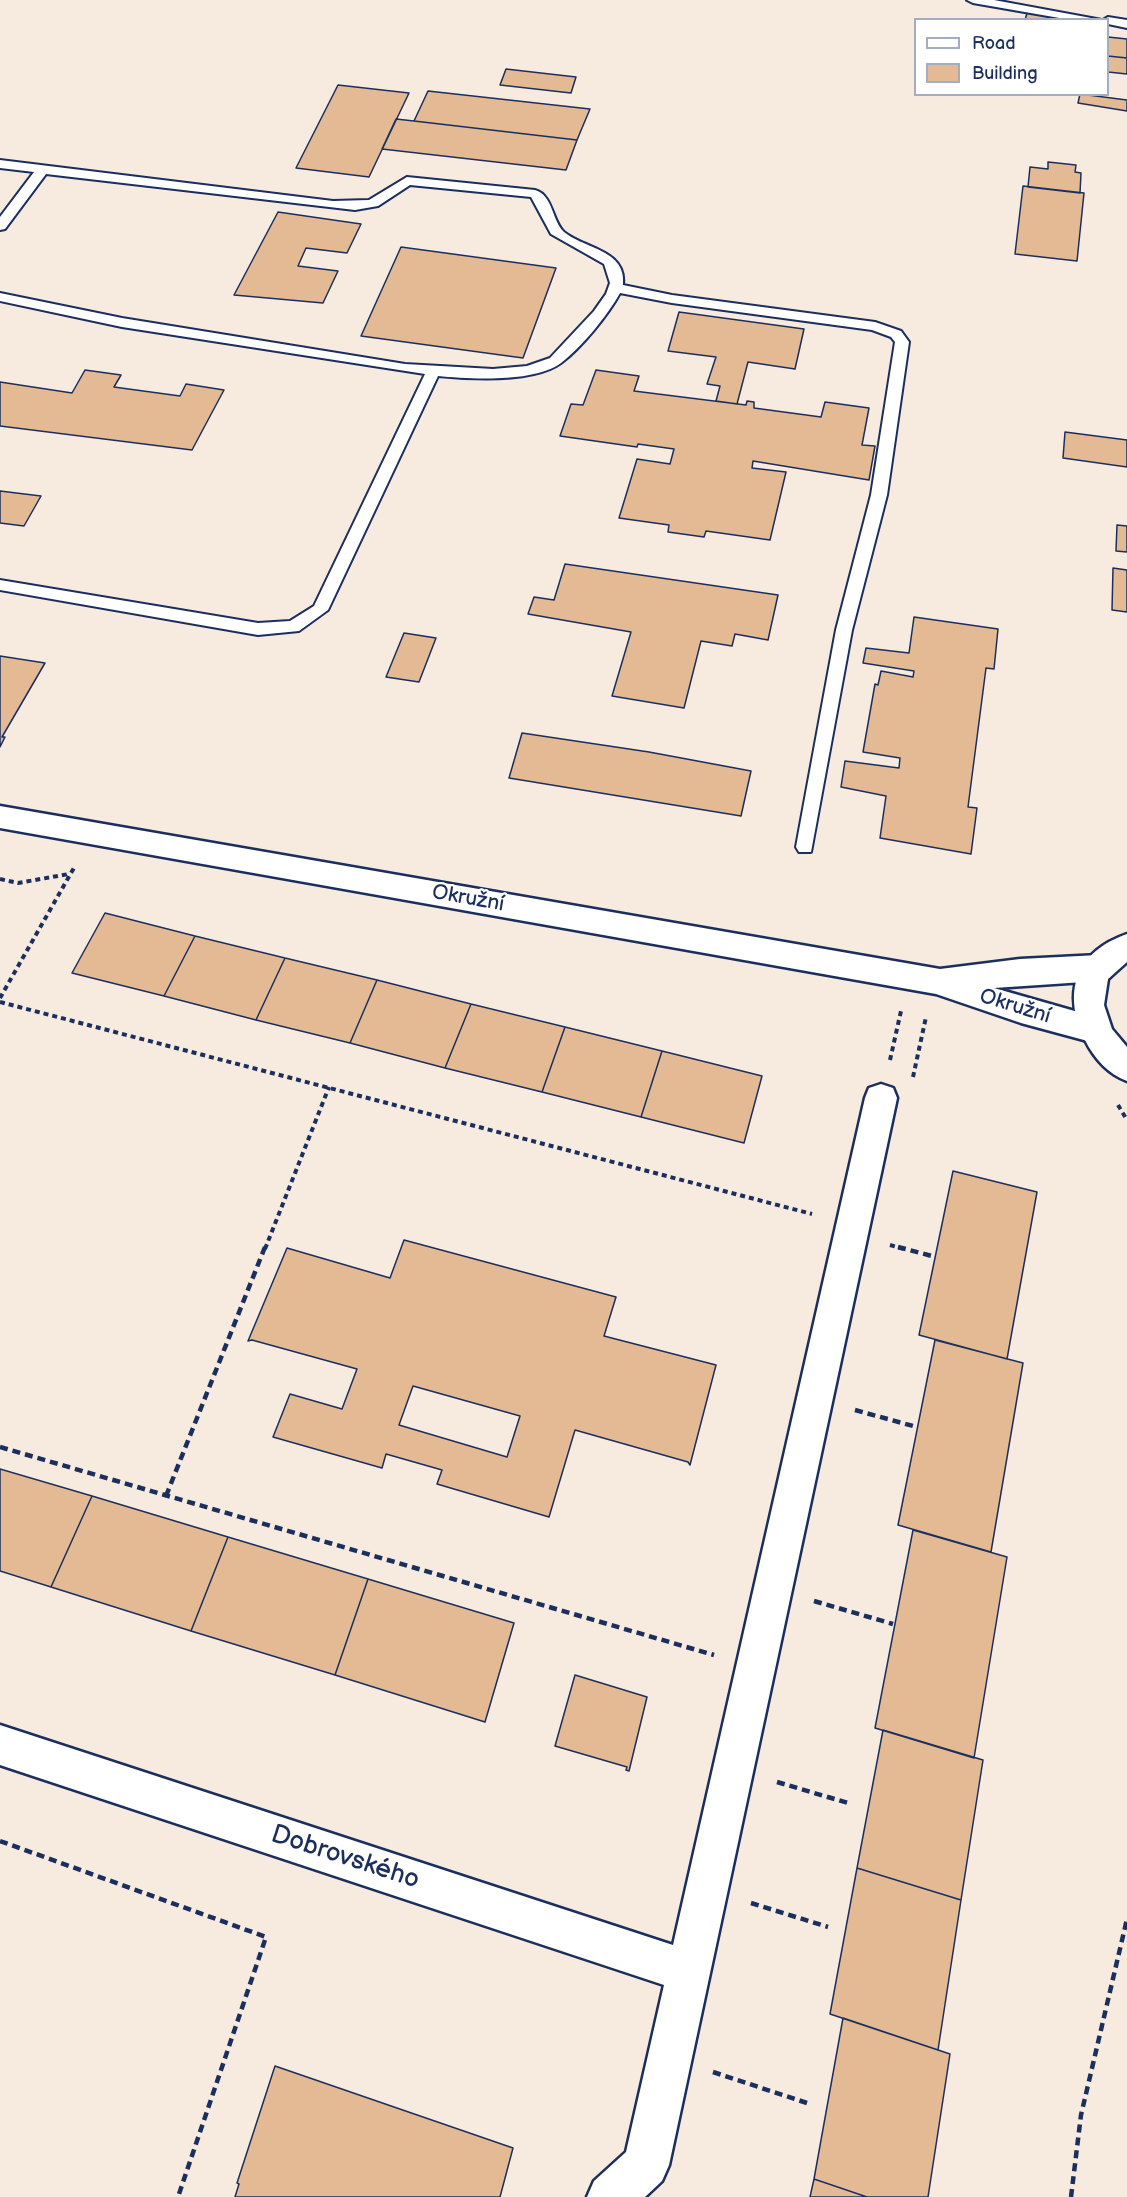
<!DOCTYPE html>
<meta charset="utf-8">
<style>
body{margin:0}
#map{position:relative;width:1127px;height:2197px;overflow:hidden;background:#f7eadf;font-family:"Balsamiq Sans",sans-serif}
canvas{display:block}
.legend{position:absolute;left:914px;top:18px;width:195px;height:78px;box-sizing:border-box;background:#fff;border:2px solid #a4acbf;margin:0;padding:8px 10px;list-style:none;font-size:18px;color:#1b2f5e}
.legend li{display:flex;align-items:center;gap:12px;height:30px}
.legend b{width:30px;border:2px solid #a4acbf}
</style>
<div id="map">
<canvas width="1127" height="2197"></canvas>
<ul class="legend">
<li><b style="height:8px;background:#fff"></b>Road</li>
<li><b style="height:16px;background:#e3ba93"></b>Building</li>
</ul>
</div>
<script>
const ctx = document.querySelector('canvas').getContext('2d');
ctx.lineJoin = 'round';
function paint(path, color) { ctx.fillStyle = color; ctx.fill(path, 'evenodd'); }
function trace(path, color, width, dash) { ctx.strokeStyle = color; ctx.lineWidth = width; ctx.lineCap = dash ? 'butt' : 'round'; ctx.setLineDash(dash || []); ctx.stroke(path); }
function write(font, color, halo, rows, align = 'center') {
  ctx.font = font + ' "Balsamiq Sans",sans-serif'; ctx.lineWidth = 4.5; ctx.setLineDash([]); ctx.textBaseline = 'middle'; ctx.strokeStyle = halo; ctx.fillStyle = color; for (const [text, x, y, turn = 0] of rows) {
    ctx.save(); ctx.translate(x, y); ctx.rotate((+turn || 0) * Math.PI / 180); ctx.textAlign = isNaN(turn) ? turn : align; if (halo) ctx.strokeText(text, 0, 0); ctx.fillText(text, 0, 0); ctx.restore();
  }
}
const building = new Path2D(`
 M1027 13 1048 16 1047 20H1025Z
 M1108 37 1127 39V58L1108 56Z
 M1108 56 1127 58V74L1108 72Z
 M506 69 576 77 571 93 500 85Z
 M338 85 409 93 369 177 296 168Z
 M428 91 590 109 577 140 414 121Z
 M1080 94 1127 100V111L1078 103Z
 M396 119 414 121 577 140 566 170 382 149Z
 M1048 162 1076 165 1075 172 1081 173 1080 193 1028 187 1030 167 1048 169Z
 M1023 186 1084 193 1077 261 1015 254Z
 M278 212 361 224 347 253 306 248 298 266 338 271 323 303 234 295Z
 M401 247 556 268 523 358 361 336Z
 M679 312 804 329 795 369 748 362 737 404 716 401 720 386 707 384 716 357 668 351Z
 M85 370 121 375 114 387 180 396 186 384 224 390 192 450 0 426V382L72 393Z
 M596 370 639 376 634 391 746 405 747 401 754 402V408L821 417 825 402 869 408 862 445 875 446 869 480 753 461 752 468 786 472 770 540 706 531 704 537 668 532 669 525 619 518 637 459 670 464 674 449 638 444 637 447 560 436 571 404 583 405Z
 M1065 432 1127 440V467L1063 458Z
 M0 491 41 496 24 526 0 523Z
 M1117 525 1127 526V552L1116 551Z
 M565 564 778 595 768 640 735 634 732 646 701 641 684 708 612 696 631 632 528 614 534 597 554 600Z
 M1113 568 1127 570V612L1112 610Z
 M914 617 998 629 994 669 986 668 968 807 977 808 971 854 880 838 886 796 841 787 845 761 899 768 900 758 863 752 875 684 878 685 881 671 913 677 914 671 863 663 866 648 909 653Z
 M404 633 436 638 419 682 386 677Z
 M0 656 45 663 2 737H5L0 747Z
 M522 733 649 752 751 771 741 816 509 778Z
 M105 913 195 936 164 996 72 973Z
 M195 936 285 958 256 1020 164 996Z
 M285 958 377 980 350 1043 256 1020Z
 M377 980 471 1004 445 1068 350 1043Z
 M471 1004 565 1027 542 1092 445 1068Z
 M565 1027 662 1051 641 1117 542 1092Z
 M662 1051 762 1076 744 1143 641 1117Z
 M953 1171 1037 1192 1007 1359 919 1335Z
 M404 1240 616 1297 604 1336 716 1365 690 1465 688 1462 575 1430 549 1517 437 1484 442 1470 386 1454 382 1468 273 1437 290 1394 342 1409 357 1369 252 1340 248 1341 287 1248 390 1278ZM413 1386 520 1416 507 1457 399 1425Z
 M935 1340 1023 1363 991 1552 898 1525Z
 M0 1469 92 1496 51 1587 0 1571Z
 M92 1496 228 1537 191 1631 51 1587Z
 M913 1530 1007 1557 974 1758 875 1728Z
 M228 1537 368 1579 335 1675 191 1631Z
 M368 1579 514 1623 485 1722 335 1675Z
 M575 1675 647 1697 629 1771 626 1770 627 1767 555 1746Z
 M883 1730 983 1760 961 1900 857 1868Z
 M857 1868 961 1900 938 2050 830 2014Z
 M843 2018 950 2054 928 2197H867L814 2179Z
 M275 2066 513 2148 500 2197H235L239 2184 237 2183Z
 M814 2179 867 2197H810Z`);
const pathFar1 = new Path2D(`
 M0 879 18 883 69 874
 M0 998 75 866
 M0 1002 812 1214
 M890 1060 901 1011
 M913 1077 926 1017
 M1118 1105 1127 1120
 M890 1245 904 1249
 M265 1249 329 1087`);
const path = new Path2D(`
 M898 1247 932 1256
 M855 1410 913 1426
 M0 1447 714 1655
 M166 1496 265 1247
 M814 1601 893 1624
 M777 1782 848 1803
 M0 1841 266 1937 178 2197
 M751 1903 828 1927
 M713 2072 807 2103
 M1071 2197 1081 2115 1127 1919`);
const lane = new Path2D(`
 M967 0H994L1102 20H1071L973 3Z
 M1108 17 1127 20V28L1108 24V20H1103Z
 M0 160 333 201 369 200 407 177 535 190C553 195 552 221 564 232 585 249 627 250 623 285L672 295 875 322 901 331 909 342 887 495 852 630 811 852H799L796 847 836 630 871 495 895 342 891 337 872 330 672 303 620 293C608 315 581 348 561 363 534 383 470 379 438 376L328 610 299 631 258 635 0 590V580L258 623 290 621 314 606 425 374 122 327 0 301V293L122 318 405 364 493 369 527 366 550 358 594 311 606 294 610 283 604 264 551 234 531 197 410 185 378 206 355 210 46 174 5 229 0 230V217L34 172 0 168Z`);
const street = new Path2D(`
 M0 806 940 969 1020 959 1099 955 1110 959 1115 968 1110 977 1099 981 994 988 1106 1020 1111 1030 1106 1040 1095 1043 1021 1023 936 994 0 828Z
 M881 1084 893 1088 897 1098 669 2165 662 2181 645 2197H587L594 2181 626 2152 664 1985 0 1765V1725L673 1945 865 1098 869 1088Z`);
const secondary = new Path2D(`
 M1127 934V962L1108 979 1104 1005 1112 1029 1127 1047V1081C1108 1074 1094 1058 1085 1040 1062 993 1075 952 1127 934Z`);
const streetNames = [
 ["Okružní",468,899,10],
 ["Okružní",1015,1007,17]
];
const nearStreetnames = [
 ["Dobrovského",345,1858,18]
];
paint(building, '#e3ba93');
trace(building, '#1b2f5e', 1.5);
trace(lane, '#1b2f5e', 4);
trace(street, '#1b2f5e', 5);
trace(secondary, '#1b2f5e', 5);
trace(pathFar1, '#1b2f5e', 4, [5, 4]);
trace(path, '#1b2f5e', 4.5, [8, 5]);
paint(lane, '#fff');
paint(street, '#fff');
paint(secondary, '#fff');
write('21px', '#1b2f5e', '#fff', streetNames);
write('26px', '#1b2f5e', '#fff', nearStreetnames);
</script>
